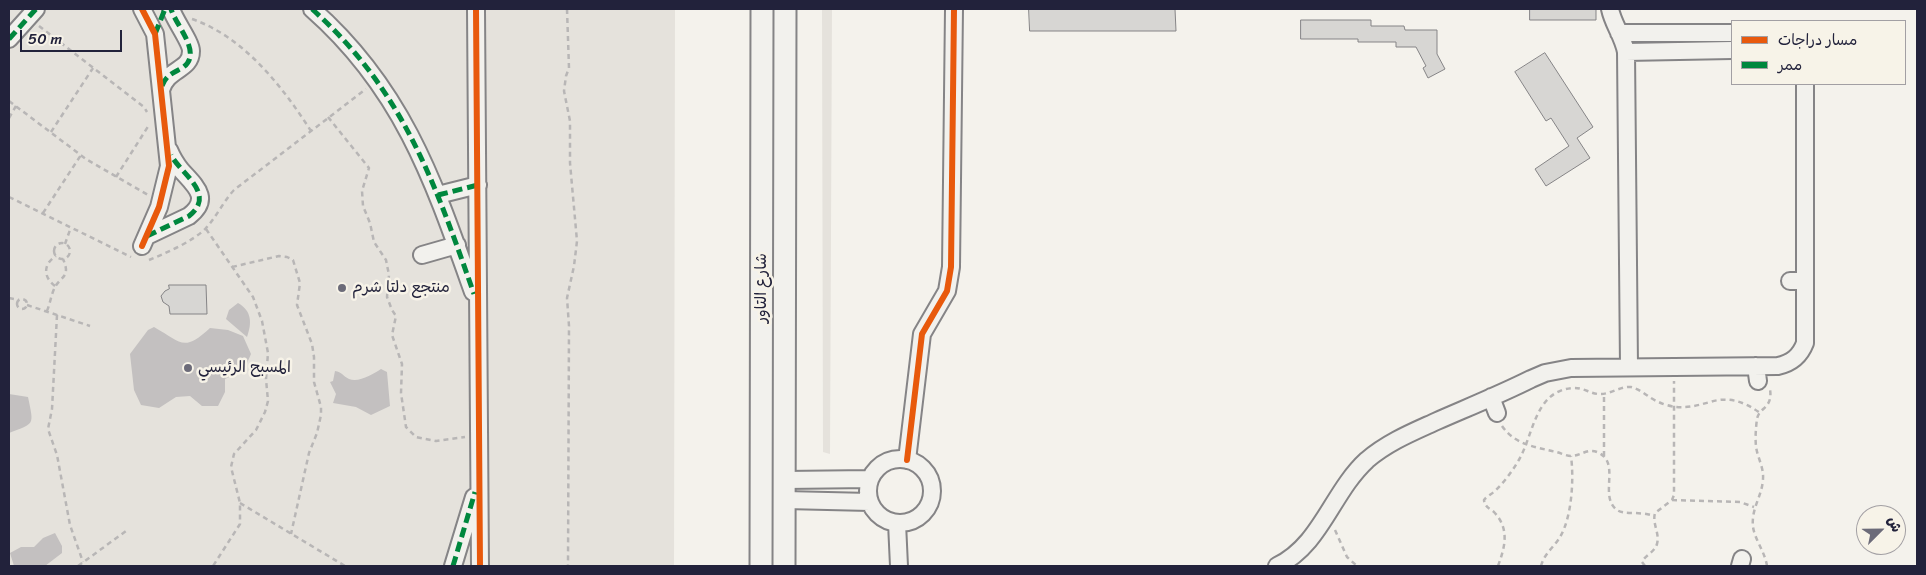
<!DOCTYPE html>
<meta charset="utf-8">
<style>
body{margin:0}
#map{position:relative;width:1926px;height:575px;overflow:hidden;background:#f4f2ec;font-family:Sriracha,"Playpen Sans Arabic",sans-serif}
canvas{display:block}
.frame{position:absolute;inset:0;border:10px solid #22223b;pointer-events:none}
.legend{position:absolute;left:1731px;top:20px;width:175px;height:65px;box-sizing:border-box;background:#f7f3e8;border:1px solid #a29fa3;margin:0;padding:6px 9px;list-style:none;font-size:15px;color:#22223b}
.legend li{display:flex;align-items:center;gap:10px;height:25px}
.legend b{width:25px;border:1px solid #a29fa3}
.north{position:absolute;left:1856px;top:505px;width:50px;height:50px;box-sizing:border-box;background:#f7f3e8;border:1px solid #a29fa3;border-radius:50%;rotate:67deg;font-size:14px;font-weight:700;line-height:20px;text-align:center;color:#22223b}
.north::after{content:'';display:block;margin:auto;width:18px;height:22px;background:#6c6b79;clip-path:polygon(50% 0,100% 100%,50% 72%,0 100%)}
.scale{position:absolute;left:20px;top:30px;width:102px;height:22px;box-sizing:border-box;border:2px solid #22223b;border-top:0;padding-left:6px;font-size:15px;line-height:18px;white-space:nowrap;color:#22223b;-webkit-text-stroke:4px #f7f3e8;paint-order:stroke}
</style>
<div id="map">
<canvas width="1926" height="575"></canvas>
<div class="frame"></div>
<ul class="legend">
<li><b style="height:6px;background:#e8590c"></b>مسار دراجات</li>
<li><b style="height:6px;background:#00873e"></b>ممر</li>
</ul>
<div class="north">ش</div>
<div class="scale">50 m</div>
</div>
<script>
const ctx = document.querySelector('canvas').getContext('2d');
ctx.lineJoin = 'round';
function paint(path, color) { ctx.fillStyle = color; ctx.fill(path, 'evenodd'); }
function trace(path, color, width, dash) { ctx.strokeStyle = color; ctx.lineWidth = width; ctx.lineCap = dash ? 'butt' : 'round'; ctx.setLineDash(dash || []); ctx.stroke(path); }
function write(font, color, halo, rows, align = 'center') {
  ctx.font = font + ' Sriracha,"Playpen Sans Arabic",sans-serif'; ctx.lineWidth = 5; ctx.setLineDash([]); ctx.textBaseline = 'middle'; ctx.strokeStyle = halo; ctx.fillStyle = color; for (const [text, x, y, turn = 0] of rows) {
    ctx.save(); ctx.translate(x, y); ctx.rotate((+turn || 0) * Math.PI / 180); ctx.textAlign = isNaN(turn) ? turn : align; if (halo) ctx.strokeText(text, 0, 0); ctx.fillText(text, 0, 0); ctx.restore();
  }
}
const built = new Path2D(`
 M9 9H675L674 566H9Z
 M822 9H832L830 454 823 452Z`);
const water = new Path2D(`
 M238 303C252 311 252 323 247 337L226 319 229 310Z
 M154 327C181 342 183 353 210 328L228 330 243 336 251 354 244 370 225 379V392L218 406H202L190 396 176 397 159 408 141 405 134 390 130 354 148 330Z
 M381 369 387 372 390 406 371 415 356 407 333 403 336 394 330 382 333 381 335 371C342 372 343 376 349 379 359 383 373 374 381 369Z
 M9 394 28 397C34 426 35 423 9 433Z
 M55 533 62 546V553L45 566H14L10 553 21 547H34L43 538Z`);
const building = new Path2D(`
 M1029 9H1175L1176 31H1030Z
 M1530 9H1596V20H1530Z
 M1301 20H1371V26H1404L1405 30H1437V54L1445 69 1428 78 1423 68 1426 66 1416 47H1396V42H1358V39H1301Z
 M1545 53 1593 127 1577 138 1590 158 1546 186 1535 169 1569 146 1551 118 1546 121 1515 72Z
 M169 285H206L207 314H170L169 306 163 302 161 296 165 291 169 289Z`);
const path = new Path2D(`
 M567 9 569 68 566 76 564 91 570 121V163L577 241 574 266 567 298 569 326 568 566
 M192 19C244 37 282 86 311 131
 M39 26 144 107 147 112
 M9 101 86 159 148 195
 M328 117 369 168 362 191 363 206 370 223 374 242 386 260 389 275 387 297 392 310 396 316 392 335 402 364 401 393 406 427 416 437 436 441 465 437
 M9 118 16 106
 M51 132 93 68
 M116 177 149 125
 M9 197 131 257
 M43 213 81 155
 M206 229 253 297 262 321 268 353 266 379 268 401 265 412 256 430 234 454 231 467 240 503V524L213 566
 M54 251a8 8 0 1 1 16 0a8 8 0 1 1-16 0Z
 M65 244 71 227
 M149 260C166 253 194 241 206 228 217 216 223 202 234 190L366 89
 M232 267 279 256 287 257 293 260 300 283 297 305 312 344 314 357V382L321 407V415L317 433 309 453 291 534
 M55 286C43 277 43 264 56 256
 M9 298 19 300
 M17 304a5 5 0 1 1 10 0a5 5 0 1 1-10 0Z
 M27 305 90 326
 M47 311C50 304 51 295 55 287 61 276 71 277 63 259
 M57 315 52 409 48 429 57 455 70 525 83 562
 M1502 426C1515 445 1536 447 1556 452 1561 453 1566 456 1571 456 1581 456 1587 448 1597 452 1622 462 1598 496 1617 510 1624 515 1641 511 1654 516
 M1604 456V394
 M1672 500 1740 502 1754 507
 M240 503 345 566
 M1335 530 1347 557 1357 566
 M78 566 126 531
 M1498 566C1505 547 1510 529 1494 512 1489 508 1485 507 1484 500 1487 496 1492 494 1496 490 1504 482 1511 473 1517 463 1534 437 1533 392 1572 388 1582 387 1589 393 1598 394 1610 395 1620 386 1631 387 1639 389 1645 394 1651 398 1659 403 1668 406 1676 407 1689 408 1699 405 1710 402 1729 396 1745 402 1760 413
 M1541 566C1544 554 1554 547 1560 537 1572 517 1574 479 1571 456
 M1645 566 1642 562C1645 555 1654 553 1657 544 1660 533 1652 524 1655 513L1672 500 1674 495V381
 M1767 566C1765 552 1755 540 1753 527 1751 508 1762 497 1763 479 1764 467 1757 457 1756 446 1755 438 1756 426 1757 419 1759 407 1773 409 1770 389`);
const minor = new Path2D(`
 M142 9 155 34 169 166 159 207 142 246
 M312 9C403 89 434 182 473 292
 M476 9 480 566
 M1610 9C1613 24 1623 36 1626 52L1629 367
 M1619 33H1732
 M9 39 36 9
 M1626 52 1732 50
 M161 90C167 68 191 71 191 51 191 42 175 21 171 9
 M438 195 478 185
 M147 236 189 216C212 198 194 185 181 170 176 164 172 157 169 150
 M422 255 457 245
 M1790 281H1805
 M1756 366 1758 381
 M1491 397 1497 413
 M868 491a32 32 0 1 1 64 0a32 32 0 1 1-64 0Z
 M907 460 922 334 947 291 951 267 954 9
 M785 480 870 479
 M785 500 870 502
 M897 523 899 566
 M453 566 474 497
 M1277 566C1321 545 1332 492 1367 460 1388 442 1413 432 1437 421 1469 407 1501 394 1531 379L1545 373 1571 368 1778 366C1792 363 1800 356 1805 343V84
 M1740 566 1742 559`);
const major = new Path2D(`
 M761 566 762 9
 M784 566 785 9`);
const quiet = new Path2D(`
 M312 9C403 90 435 183 474 294
 M155 34 165 9
 M9 39 36 9
 M162 86C166 75 173 73 182 68 204 54 176 26 171 9
 M438 195 478 185
 M147 236 189 216C217 194 181 174 171 155
 M453 566 475 492`);
const cycleway = new Path2D(`
 M142 9 155 34 169 166 159 207 142 246
 M476 9 480 566
 M907 460 922 334 947 291 951 267 954 9`);
const markers = [
 [342,288,5,"#6c6b79"],
 [188,368,5,"#6c6b79"]
];
const poiNames = [
 ["منتجع دلتا شرم",352,288],
 ["المسبح الرئيسي",198,368]
];
const streetNames = [
 ["شارع التاور",762,288,-90]
];
paint(built, '#e5e2dc');
paint(water, '#c3c0c0');
paint(building, '#d7d6d3');
trace(building, '#858486', 1);
trace(minor, '#858486', 20);
trace(major, '#858486', 25);
trace(path, '#b8b6b6', 2.5, [5, 4]);
trace(minor, '#f2f1ed', 16);
trace(major, '#f2f1ed', 21);
trace(quiet, '#00873e', 5, [10, 5]);
trace(cycleway, '#e8590c', 6);
for (const [x, y, r, color] of markers) { const dot = new Path2D(); dot.arc(x, y, r, 0, 2 * Math.PI); ctx.fillStyle = color; ctx.fill(dot); trace(dot, '#f7f3e8', 2); }
write('16px', '#22223b', '#f7f3e8', poiNames, 'left');
write('16px', '#22223b', '#f7f3e8', streetNames);
</script>
